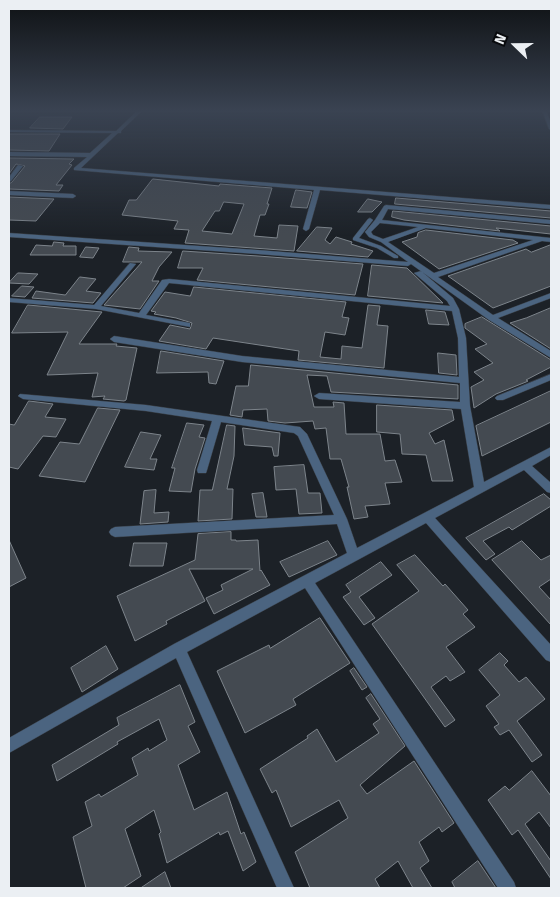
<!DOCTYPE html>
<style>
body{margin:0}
#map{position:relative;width:560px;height:897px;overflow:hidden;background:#1c2127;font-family:"Fira Sans",sans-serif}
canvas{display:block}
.frame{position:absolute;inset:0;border:10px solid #ebeff3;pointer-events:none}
.north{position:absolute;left:490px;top:20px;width:50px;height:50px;-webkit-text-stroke:4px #080a0d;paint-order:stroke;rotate:292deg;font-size:14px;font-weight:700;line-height:20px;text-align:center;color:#ebeff3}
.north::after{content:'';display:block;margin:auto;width:18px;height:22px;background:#ebeff3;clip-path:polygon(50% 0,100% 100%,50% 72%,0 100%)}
</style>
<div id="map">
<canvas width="560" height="897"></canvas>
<div class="frame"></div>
<div class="north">N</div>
</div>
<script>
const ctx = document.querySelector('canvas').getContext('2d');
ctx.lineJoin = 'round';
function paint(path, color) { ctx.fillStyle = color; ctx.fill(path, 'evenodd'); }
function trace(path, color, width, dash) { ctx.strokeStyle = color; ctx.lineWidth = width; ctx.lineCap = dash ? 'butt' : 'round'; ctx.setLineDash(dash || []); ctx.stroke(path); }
const building = new Path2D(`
 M40 117H72L63 129 30 128Z
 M10 134H60L49 151 9 150Z
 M9 158 74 159 69 164 72 165 56 185H63L59 191 9 189V184L12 182 25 166 16 164 9 174Z
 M153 179 219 186 220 184 272 188 267 204H269L265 215H260L254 236 277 238 279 225 298 226 294 251 185 243 189 230 174 229 178 221 122 215 129 200H136ZM224 202 244 204 232 234 202 231 215 211H219Z
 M296 190 312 192 307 208 291 207Z
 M9 197 54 199 36 221 9 220Z
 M396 198 551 211V218L395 204Z
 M368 199 382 202 372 212H358Z
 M393 211 551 226V234L496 228 500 231 404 220 392 217Z
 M317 227 332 228 325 240 330 244 336 237 352 242 351 244 373 251 368 257 297 251Z
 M426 230 513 240 518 243 439 269 402 242 417 237 418 233Z
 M54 242 64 243 63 246H76V255H30L36 245 52 246Z
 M551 245V286L493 308 448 276 526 249 531 252Z
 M86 247 99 248 93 258 80 257Z
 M129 247 139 248 138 251 172 252 159 267 152 281H159L140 309 104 305 142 262H123Z
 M183 251 258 256 363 264 355 295 197 280 203 268H178Z
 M372 265 407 268 443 303 368 296Z
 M18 273H20L38 274 29 284 9 283Z
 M80 277 96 279 86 291 101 293 93 303 32 298 36 291 65 295Z
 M22 286 34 287 25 297 12 296Z
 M194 287 346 302 342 317 349 318 345 335 325 332 320 357 341 359 342 346 362 348 368 305 380 306 377 325 388 326 384 368 298 360 299 351 213 338 206 349 159 341 170 325 190 329 192 323 176 318 154 314 156 312 151 311 165 292 190 296Z
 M28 305 102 312 79 344H117L116 346 137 348 126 400 124 401 103 399 105 396 92 397 98 373 47 375 68 332 12 333Z
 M551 308V349L510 323 526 318Z
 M426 310 445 312 449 325 429 324Z
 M482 317 551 360V367L526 380 528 381 526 382 496 394 474 408 471 387 484 380 474 372 493 363 475 349 487 344 465 328V324Z
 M161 351 224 361 216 384 209 383 208 372 157 373Z
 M438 353 456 355 457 375 439 373Z
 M251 365 458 385V399L331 392 327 376 307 375 314 407H334L333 402 344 403 346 434H380L385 461 395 460 402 482 385 483 390 504 365 506 368 517 354 519 347 487H349L341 459H330L326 428 315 429 313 421 285 423 268 421 267 409 243 410 242 417 230 415 236 386H248Z
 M551 391V422L482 456 476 426Z
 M29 401 53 404 45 417 66 419 56 437 43 436 18 469 9 467V424L14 425Z
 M377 405 452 410 454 420 429 433 435 444 444 440 453 481H432L426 455 402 454 400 434 377 432Z
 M98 408 120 410 85 482 39 476 60 442 79 444Z
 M187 423 204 425 199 437 205 438 195 469 191 492 169 491 175 468H172Z
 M227 425 235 426 234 456 227 489H233L232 519 198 521 200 490H212Z
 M243 428 280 433 278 456H274L272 447 245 445Z
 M141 432 161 435 150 459H157L154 470 125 467Z
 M304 465 308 493H320L322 513 299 514 296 489 276 490 274 467Z
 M156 490 154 513 169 512 168 522 140 524 144 491Z
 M263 493 267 517H256L252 494Z
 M544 494 551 500V506L512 530 509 527 483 541 495 554 486 560 466 538Z
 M231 532V540H236V541L258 540 260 571 261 570 270 585 214 614 206 598 223 590 221 585 253 569H189L205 601 166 621 167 624 135 641 117 596 195 560 198 534Z
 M9 540 26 578 9 587Z
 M328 541 337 555 289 577 280 562Z
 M522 541 541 560 551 555V579L539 587 551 600V625L492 560Z
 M134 543H167L163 566H130Z
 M415 555 443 586 445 584 468 610 463 614 475 627 446 647 465 672 450 681 446 676 431 687 455 720 445 727 372 624 419 591 397 565Z
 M381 562 392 575 359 597 375 618 364 625 343 597 351 592 346 585Z
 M320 618 350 663 293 699 296 705 245 733 217 671 269 645 270 648Z
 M106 646 118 669 82 692 71 668Z
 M500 653 508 661 504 665 519 682 526 677 545 699 517 721 542 755 532 762 509 730 500 735 494 727 499 724 486 706 500 695 479 670Z
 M354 668 367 687 362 690 350 671Z
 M180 685 195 722 188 726 200 752 178 765 194 810 227 792 241 834 244 832 256 862 243 871 228 831 220 835 219 832 167 863 159 834 161 832 154 810 125 829 141 876 123 888H86L73 837 92 826 85 802 99 794 101 797 138 775 132 758 148 748 149 751 167 740 159 719 117 742 118 744 57 781 52 765 119 725 117 718Z
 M371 694 405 746 360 785 367 794 414 761 454 823 442 832 439 827 419 842 429 861 420 868 432 888H413L398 861 375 879 380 888H310L295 852 348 818 339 800 291 827 276 790 272 793 260 769 308 738 307 736 317 729 336 762 379 733 373 724 380 719 366 698Z
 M532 771 551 796V828L539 812 525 824 551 861V879L518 830 512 835 488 800 505 786 509 790Z
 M478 861 496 888H455L452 882Z
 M165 872 171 888H141Z`);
const street = new Path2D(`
 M138 110H143L121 131V133H118L81 168 551 205V209L320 190 309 229 306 231 303 229 314 190 74 170V168L87 157 9 156V152L90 153 112 133 9 132V130L116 131Z
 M542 110H546L551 123V130L549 129Z
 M18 165 23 166 11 181 9 182V177Z
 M9 191 73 194 76 196 73 198 9 195Z
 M386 205 551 220V224L388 209 382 220 551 238V242L542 241 438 277 493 315 551 293V298L498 318 551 351V358L489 320 411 264 408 266 258 254 9 237V233L258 250 408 262 381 242 369 237 365 232 375 220 384 206ZM380 223 418 227 383 239 373 235 371 232ZM426 228 533 240 434 273 388 242Z
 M370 218 373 220 359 238 381 246 398 256V258H394L377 248 353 240V238L368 219Z
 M130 263 136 264 101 306 139 313 162 280 169 279 450 306 447 301 414 273 421 271 453 298 459 309 466 338 470 406 484 482 551 447V455L532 466 551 483V493L547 492 524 470 435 518 551 645V662L546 660 426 523 315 583 514 882 516 888H498L305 588 187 652 294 888H277L176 658 9 753V738L174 644 347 553 337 524 115 537 111 535 109 532 111 529 115 527 334 515 298 436 294 433 221 422 207 470 206 473H198L197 470 212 421 146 411 23 399 18 396 20 394 146 405 300 427 307 434 347 519 357 548 474 487 461 409 319 399 314 396 319 393 460 402V383L242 362 114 342 110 339 114 336 242 356 459 377 458 338 452 311 169 283 146 315 190 323V327L96 309 9 302V298L94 305Z
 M551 374V380L503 400H497L495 398 497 396Z`);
paint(building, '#444a51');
trace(building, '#7d848b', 1);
trace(street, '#393e44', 1);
paint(street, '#4b6480');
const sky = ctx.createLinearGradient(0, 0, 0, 236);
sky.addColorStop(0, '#0f1215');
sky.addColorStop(0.47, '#3a4352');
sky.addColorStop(1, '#3a435200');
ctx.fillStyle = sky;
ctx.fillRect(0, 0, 560, 236);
</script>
